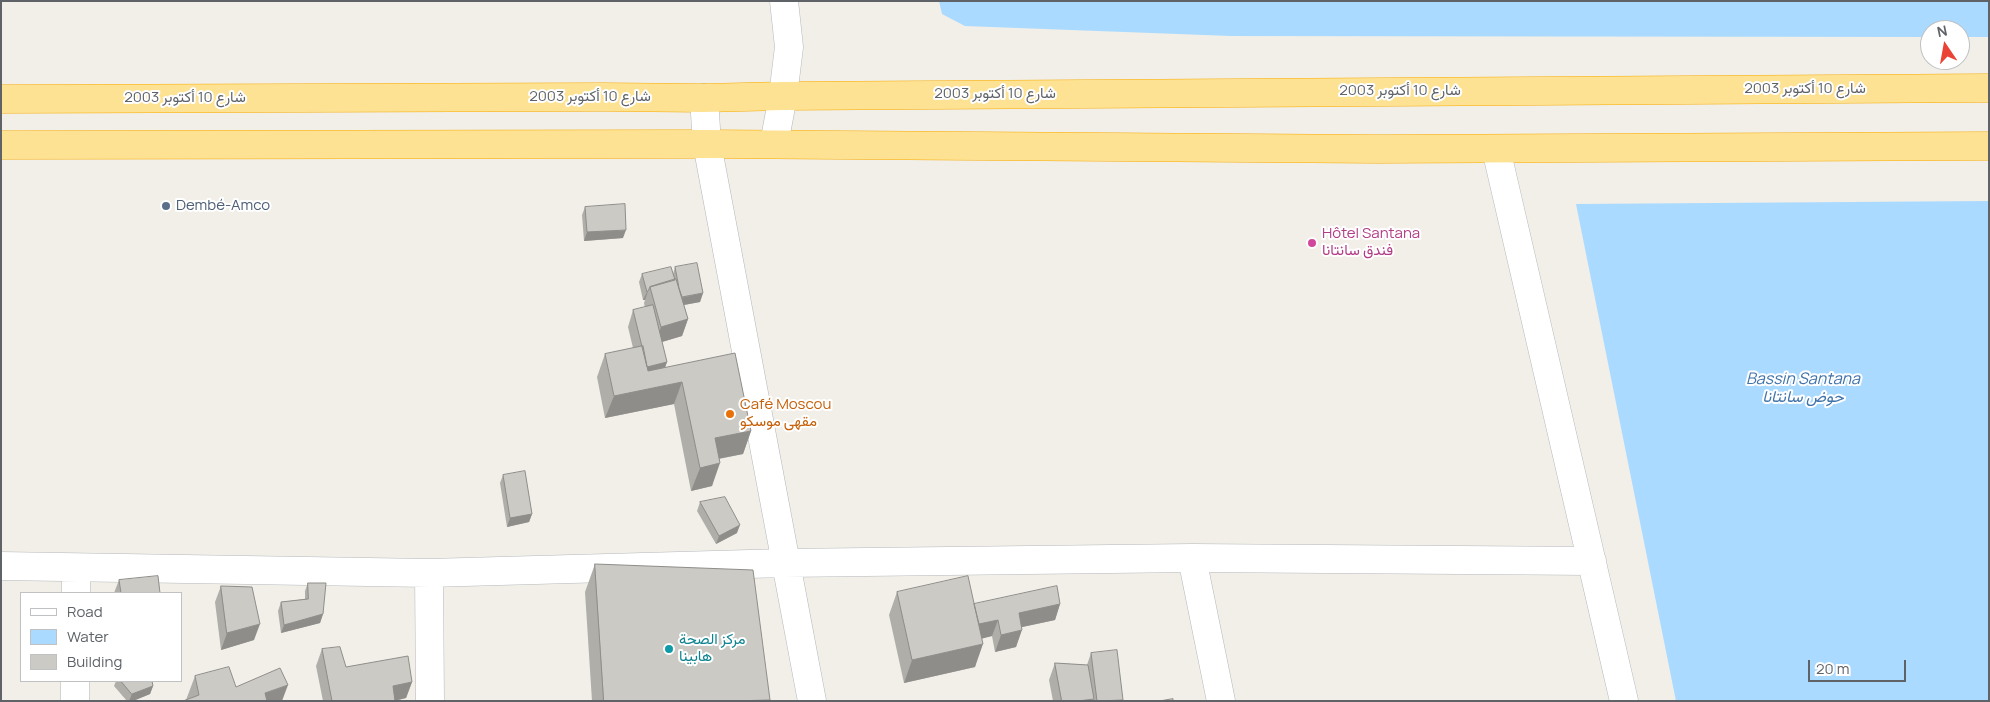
<!DOCTYPE html>
<meta charset="utf-8">
<style>
body{margin:0}
#map{position:relative;width:1990px;height:702px;overflow:hidden;background:#f1efe8;font-family:Manrope,sans-serif}
canvas{display:block}
.frame{position:absolute;inset:0;border:2px solid #5f6368;pointer-events:none}
.legend{position:absolute;left:20px;top:592px;width:162px;height:90px;box-sizing:border-box;background:#fff;border:1px solid #bfc1c3;margin:0;padding:6px 9px;list-style:none;font-size:15px;color:#5f6368}
.legend li{display:flex;align-items:center;gap:10px;height:25px}
.legend b{width:25px;border:1px solid #bfc1c3}
.north{position:absolute;left:1920px;top:20px;width:50px;height:50px;box-sizing:border-box;background:#fff;border:1px solid #bfc1c3;border-radius:50%;rotate:348deg;font-size:14px;font-weight:700;line-height:20px;text-align:center;color:#5f6368}
.north::after{content:'';display:block;margin:auto;width:18px;height:22px;background:#ea4335;clip-path:polygon(50% 0,100% 100%,50% 72%,0 100%)}
.scale{position:absolute;left:1808px;top:660px;width:98px;height:22px;box-sizing:border-box;border:2px solid #5f6368;border-top:0;padding-left:6px;font-size:15px;line-height:18px;white-space:nowrap;color:#5f6368;-webkit-text-stroke:4px #fff;paint-order:stroke}
</style>
<div id="map">
<canvas width="1990" height="702"></canvas>
<div class="frame"></div>
<ul class="legend">
<li><b style="height:6px;background:#fff"></b>Road</li>
<li><b style="height:14px;background:#aadaff"></b>Water</li>
<li><b style="height:14px;background:#cccac5"></b>Building</li>
</ul>
<div class="north">N</div>
<div class="scale">20 m</div>
</div>
<script>
const ctx = document.querySelector('canvas').getContext('2d');
ctx.lineJoin = 'round';
function paint(path, color) { ctx.fillStyle = color; ctx.fill(path, 'evenodd'); }
function trace(path, color, width, dash) { ctx.strokeStyle = color; ctx.lineWidth = width; ctx.lineCap = dash ? 'butt' : 'round'; ctx.setLineDash(dash || []); ctx.stroke(path); }
function write(font, color, halo, rows, align = 'center') {
  ctx.font = font + ' Manrope,Vazirmatn,sans-serif'; ctx.lineWidth = 4; ctx.setLineDash([]); ctx.textBaseline = 'middle'; ctx.strokeStyle = halo; ctx.fillStyle = color; for (const [text, x, y, turn = 0] of rows) {
    ctx.save(); ctx.translate(x, y); ctx.rotate((+turn || 0) * Math.PI / 180); ctx.textAlign = isNaN(turn) ? turn : align; if (halo) ctx.strokeText(text, 0, 0); ctx.fillText(text, 0, 0); ctx.restore();
  }
}
const water = new Path2D(`
 M939 1H1989V37H1960V30H1930V37L1231 36 965 26 942 14Z
 M1989 201V701H1676L1576 204Z`);
const street = new Path2D(`
 M704 98 707 144 812 701
 M774 144 783 96 789 47 784 1
 M1496 149 1624 701
 M1 566 429 573 785 563 1192 558
 M429 573 430 701
 M76 593V568
 M75 701V681
 M1221 701 1192 558 1592 561`);
const highway = new Path2D(`
 M1 99 603 97 704 98 783 96 1989 88
 M1 145 707 144 1379 149 1989 146`);
const wall = new Path2D(`
 M585 207 623 238 584 241 582 215Z
 M675 267 703 293 700 302 684 305 688 319 682 336 662 342 667 362 665 367 751 431 743 454 719 459 712 486 691 491 674 404 605 418 597 377 605 354 633 348 628 327 633 310 645 308 644 303 645 300H643L639 282 642 274H673Z
 M503 475 532 514 529 522 507 527 500 483Z
 M700 502 737 533 716 544 697 511Z
 M595 564 770 701H592L585 592Z
 M119 580 160 593H114Z
 M308 583 323 614 320 623 281 633 278 611 281 602 305 599V591Z
 M221 586 254 640 221 650 215 602Z
 M897 592 974 604H1060L1055 620 1022 627 1016 647 995 652 992 636 982 638 975 667 904 683 889 615Z
 M322 649 346 667 412 682 406 698 395 701H323L316 666Z
 M1091 653 1123 701H1053L1049 680 1055 663 1087 665Z
 M195 676 236 687 186 700Z
 M116 681H152L153 686 150 694 133 701H127L114 686Z`);
const shadedWall = new Path2D(`
 M626 230 623 238 584 241 587 232Z
 M648 291 645 300H643L647 292Z
 M703 293 700 302 678 306 681 298Z
 M688 319 682 336 655 344 661 327Z
 M667 362 661 379 641 383 647 367Z
 M682 382 674 404 605 418 614 396Z
 M751 431 743 454 706 461 715 438Z
 M720 463 712 486 691 491 700 468Z
 M532 514 529 522 507 527 510 518Z
 M740 525 737 533 716 544 719 536Z
 M1060 604 1055 620 1013 629 1019 613Z
 M323 614 320 623 281 633 284 625Z
 M998 620 992 636 973 641 978 624Z
 M260 624 254 640 221 650 227 633Z
 M1022 630 1016 647 995 652 1001 635Z
 M983 644 975 667 904 683 912 660Z
 M412 682 406 698 393 701V686Z
 M288 685 282 701H262L265 693Z
 M153 686 150 694 133 701H129L132 694Z
 M770 700V701H730Z`);
const building = new Path2D(`
 M625 204 626 230 587 232 585 207Z
 M697 263 703 293 682 297 679 288 675 267Z
 M671 267 675 280 650 287 648 291 647 292 642 274Z
 M676 279 688 319 661 327 650 287Z
 M653 305 667 362 647 367 633 310Z
 M643 346 648 371 735 353 751 431 715 438 720 463 700 468 682 382 614 396 605 354Z
 M525 471 532 514 510 518 503 475Z
 M725 497 740 525 719 536 700 502Z
 M595 564 753 570 770 700 730 701H604Z
 M158 576 160 593H121L119 580Z
 M968 576 983 644 912 660 897 592Z
 M308 583H326L323 614 284 625 281 602 308 599Z
 M221 586 252 587 260 624 227 633Z
 M1057 586 1060 604 1019 613 1022 630 1001 635 998 620 979 624 974 604Z
 M340 647 346 667 408 656 412 682 393 686 395 701H332L322 649Z
 M1117 650 1123 700 1097 701 1091 653Z
 M1055 663 1088 665 1094 699 1078 701H1062Z
 M229 667 236 687 280 668 288 685 265 693 267 701H183L199 695 195 676Z
 M121 681H152L153 686 132 694Z
 M1173 699V701H1160Z`);
const markers = [
 [166,206,5,"#5c6f8a"],
 [1312,243,5,"#d1479c"],
 [730,414,5,"#e8710a"],
 [669,649,5,"#0f9aa8"]
];
const streetNames = [
 ["شارع 10 أكتوبر 2003",1805,89],
 ["شارع 10 أكتوبر 2003",1400,91],
 ["شارع 10 أكتوبر 2003",995,94],
 ["شارع 10 أكتوبر 2003",590,97],
 ["شارع 10 أكتوبر 2003",185,98]
];
const serviceNames = [
 ["Dembé-Amco",176,206]
];
const hotelNames = [
 ["Hôtel Santana",1322,234],
 ["فندق سانتانا",1322,251]
];
const foodNames = [
 ["Café Moscou",740,405],
 ["مقهى موسكو",740,422]
];
const cultureNames = [
 ["مركز الصحة",679,640],
 ["هابينا",679,657]
];
const waterNames = [
 ["Bassin Santana",1803,380],
 ["حوض سانتانا",1803,398]
];
paint(water, '#aadaff');
trace(street, '#b5b8bc', 29);
trace(highway, '#f9ab00', 29);
trace(street, '#fff', 28);
trace(highway, '#fde293', 28);
paint(wall, '#afaea9');
paint(shadedWall, '#8f8d8a');
paint(building, '#cccac5');
trace(building, '#8f8d8a', 1);
for (const [x, y, r, color] of markers) { const dot = new Path2D(); dot.arc(x, y, r, 0, 2 * Math.PI); ctx.fillStyle = color; ctx.fill(dot); trace(dot, '#fff', 2); }
write('15px', '#5f6368', '#fff', streetNames);
write('15px', '#4e5e75', '#fff', serviceNames, 'left');
write('15px', '#b23c85', '#fff', hotelNames, 'left');
write('15px', '#c56008', '#fff', foodNames, 'left');
write('15px', '#0d838f', '#fff', cultureNames, 'left');
write('italic 16px', '#4174aa', '#fff', waterNames);
</script>
